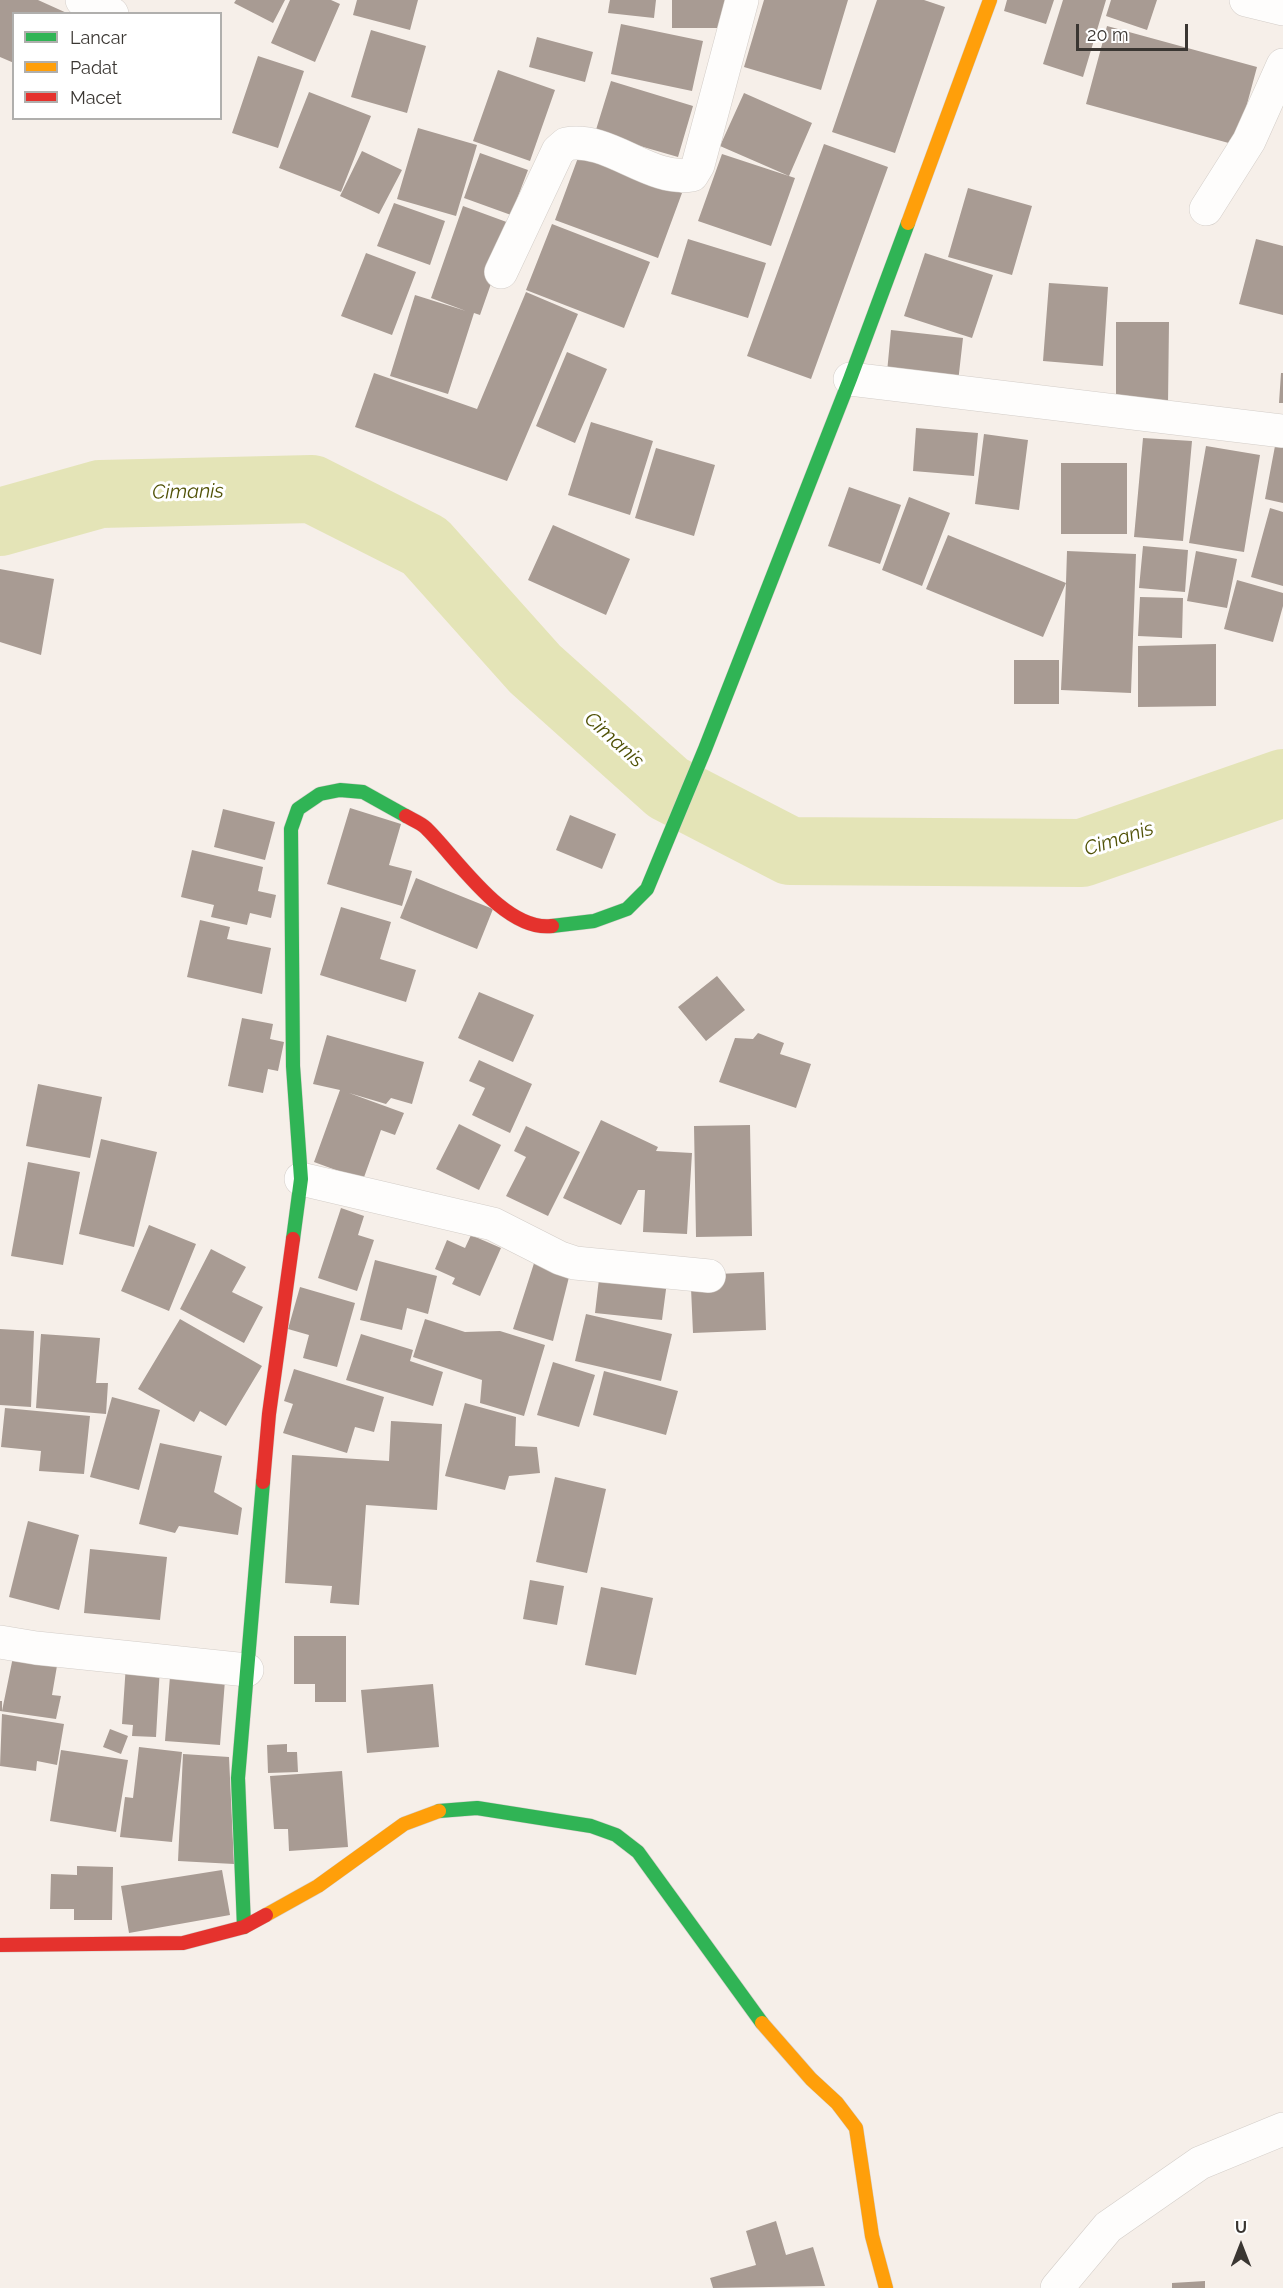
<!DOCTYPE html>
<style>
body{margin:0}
#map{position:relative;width:1283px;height:2288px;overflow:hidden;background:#f6efe9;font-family:Raleway,sans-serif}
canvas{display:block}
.legend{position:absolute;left:12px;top:12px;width:210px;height:108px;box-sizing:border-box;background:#fff;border:2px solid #b0afad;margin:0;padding:8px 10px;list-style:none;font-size:18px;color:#3a3632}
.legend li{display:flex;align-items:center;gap:12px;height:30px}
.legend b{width:30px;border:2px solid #b0afad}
.north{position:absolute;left:1211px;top:2216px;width:60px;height:60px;-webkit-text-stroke:4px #fff;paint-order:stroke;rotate:0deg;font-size:16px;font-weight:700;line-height:24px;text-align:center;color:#3a3632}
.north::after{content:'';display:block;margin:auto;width:21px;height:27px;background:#3a3632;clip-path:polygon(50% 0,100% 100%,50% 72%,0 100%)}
.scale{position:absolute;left:1076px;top:24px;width:112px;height:27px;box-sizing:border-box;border:3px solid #3a3632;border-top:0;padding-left:8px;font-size:18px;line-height:21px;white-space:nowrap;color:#3a3632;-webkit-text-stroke:4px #fff;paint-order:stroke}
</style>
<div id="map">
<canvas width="1283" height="2288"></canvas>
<ul class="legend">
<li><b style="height:8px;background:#30b455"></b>Lancar</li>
<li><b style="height:8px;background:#ff9f0a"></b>Padat</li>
<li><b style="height:8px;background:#e5322d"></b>Macet</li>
</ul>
<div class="north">U</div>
<div class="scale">20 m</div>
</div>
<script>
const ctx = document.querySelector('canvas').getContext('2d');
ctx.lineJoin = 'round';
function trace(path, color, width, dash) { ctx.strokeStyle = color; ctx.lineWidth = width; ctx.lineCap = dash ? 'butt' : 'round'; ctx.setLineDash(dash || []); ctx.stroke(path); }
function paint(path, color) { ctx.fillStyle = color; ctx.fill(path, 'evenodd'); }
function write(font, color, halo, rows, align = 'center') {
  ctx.font = font + ' Raleway,sans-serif'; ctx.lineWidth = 6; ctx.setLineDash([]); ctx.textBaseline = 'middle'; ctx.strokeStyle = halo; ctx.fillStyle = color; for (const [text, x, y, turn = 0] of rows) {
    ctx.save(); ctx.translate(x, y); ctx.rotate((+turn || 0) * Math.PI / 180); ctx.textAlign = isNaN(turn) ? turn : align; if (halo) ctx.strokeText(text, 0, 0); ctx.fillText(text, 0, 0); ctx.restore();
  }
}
const river = new Path2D(`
 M0 522 100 494 312 489 425 546 535 669 668 788 790 851 1082 853 1283 783`);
const building = new Path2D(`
 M0 0H38L69 14H14V63L0 57Z
 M236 0H285L273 23 234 3Z
 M290 0H331L340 4 315 62 271 43Z
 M357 0H418L410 30 353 15Z
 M610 0H656L654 18 608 13Z
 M672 0H730V28H672Z
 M764 0H848L821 90 744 67Z
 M877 0H924L945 7 895 153 832 132Z
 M1007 0H1054L1046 24 1004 11Z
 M1063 0H1106L1083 77 1043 64Z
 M1111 0H1157L1147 30 1106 16Z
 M621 24 703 41 692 91 611 74Z
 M1107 26 1257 67 1236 145 1086 104Z
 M371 30 426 46 407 113 351 97Z
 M537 37 593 52 585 82 529 67Z
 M258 56 304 71 278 148 232 133Z
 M498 70 555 90 530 161 473 141Z
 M611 81 693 106 678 157 595 133Z
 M309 92 371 116 341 192 279 168Z
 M744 93 812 123 789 176 720 146Z
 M418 128 477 145 456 216 397 199Z
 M824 144 888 167 811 379 747 356Z
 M362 151 402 170 379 214 340 196Z
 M480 153 528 170 511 215 464 198Z
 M722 154 795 178 771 246 698 221Z
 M579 155 682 193 658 258 555 220Z
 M968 188 1032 206 1012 275 948 257Z
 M394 203 445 221 430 265 377 246Z
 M463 206 512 224 480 315 474 313 448 394 390 376 415 295 466 311 431 298Z
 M552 224 650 262 624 328 526 290Z
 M688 239 766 263 748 318 671 294Z
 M1256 239 1283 246V315L1239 304Z
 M366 253 416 272 392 335 341 316Z
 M925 253 993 275 972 338 904 316Z
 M1049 283 1108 287 1103 366 1043 361Z
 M526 292 578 314 507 481 355 427 374 373 477 409Z
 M1116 322H1169L1168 404 1116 403Z
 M891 330 963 338 957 391 886 383Z
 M567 352 607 369 575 443 536 426Z
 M1281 373H1283V403H1279Z
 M591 422 653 441 630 515 568 495Z
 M916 428 978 433 974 476 913 471Z
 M984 434 1028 440 1019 510 975 504Z
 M1143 438 1192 441 1183 541 1134 537Z
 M1206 446 1260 455 1244 552 1189 543Z
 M1275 446 1283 447V503L1265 499Z
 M656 448 715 465 694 536 635 518Z
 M1061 463H1127V534H1061Z
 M849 487 901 505 880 564 828 546Z
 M909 497 950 513 922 586 882 570Z
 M1270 508 1283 512V586L1251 577Z
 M553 525 630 559 606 615 528 580Z
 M948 535 1066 583 1067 551 1136 554 1131 693 1061 690 1066 583 1043 637 926 589Z
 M1143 546 1188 550 1185 592 1139 588Z
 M1196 551 1237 559 1227 608 1187 601Z
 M0 569 54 579 41 655 0 642Z
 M1237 580 1283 593V606L1273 642 1224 629Z
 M1140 597 1183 598 1182 638 1138 636Z
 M1216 644V706L1138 707V646Z
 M1014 660H1059V704H1014Z
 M350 808 401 824 389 865 412 871 402 906 327 884Z
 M223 809 275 822 265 860 214 847Z
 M570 815 616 834 602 869 556 850Z
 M192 850 263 867 258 891 276 895 271 918 250 913 247 925 211 917 214 905 181 897Z
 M416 878 493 909 477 949 400 918Z
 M341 907 391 922 380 959 416 970 406 1002 320 975Z
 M200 920 230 927 227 939 271 948 262 994 187 977Z
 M717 976 745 1010 706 1041 678 1007Z
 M479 992 534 1015 513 1062 458 1038Z
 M242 1018 273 1024 270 1039 284 1042 278 1071 268 1069 263 1093 228 1086Z
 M758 1033 784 1043 780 1054 811 1064 796 1108 719 1082 735 1038 753 1039Z
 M327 1035 424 1062 412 1104 391 1098 386 1104 349 1093 404 1113 395 1135 381 1130 363 1180 314 1162 340 1090 313 1084Z
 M479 1060 532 1084 510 1133 472 1115 485 1088 469 1081Z
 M38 1084 102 1097 90 1158 26 1146Z
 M601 1120 658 1147 656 1151 692 1153 687 1234 643 1232 645 1190H638L621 1225 563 1198Z
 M459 1124 501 1145 479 1190 436 1169Z
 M750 1125 752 1236 696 1237 694 1126Z
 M526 1126 580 1152 548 1216 506 1196 526 1157 514 1151Z
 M101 1139 157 1152 134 1247 79 1234Z
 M28 1162 80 1172 63 1265 11 1256Z
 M341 1208 364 1216 358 1235 374 1240 357 1291 318 1278Z
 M149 1225 196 1244 169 1311 121 1291Z
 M471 1235 501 1248 480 1296 452 1284 455 1278 435 1269 447 1240 465 1248Z
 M211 1249 246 1267 232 1292 263 1307 244 1343 180 1309Z
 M536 1257 571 1269 553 1341 513 1329Z
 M375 1260 437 1276 428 1314 407 1308 402 1330 360 1320Z
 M764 1272 766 1330 693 1333 691 1288 717 1274Z
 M668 1274 662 1320 595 1313 599 1279Z
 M300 1287 355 1303 337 1367 303 1358 309 1335 288 1329Z
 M586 1314 672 1334 661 1381 575 1361Z
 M180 1319 262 1366 226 1426 200 1411 194 1422 138 1389Z
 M425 1319 465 1332 500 1331 545 1345 524 1416 480 1403 482 1380 413 1357Z
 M0 1329 34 1331 31 1407 0 1405Z
 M41 1334 100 1338 96 1383H108L106 1414 36 1408Z
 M361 1334 413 1350 410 1361 443 1372 433 1406 346 1380Z
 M553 1362 595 1375 579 1427 537 1415Z
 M294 1369 384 1397 374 1432 355 1427 347 1453 283 1433 293 1404 284 1401Z
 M604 1371 678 1391 666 1435 593 1415Z
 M112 1397 160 1410 139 1490 90 1477Z
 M465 1403 516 1417 515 1446 537 1447 540 1473 509 1476 505 1490 445 1476Z
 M5 1408 90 1416 84 1474 39 1471 41 1451 1 1447Z
 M391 1421 442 1424 437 1510 366 1505 359 1605 330 1603 332 1586 285 1583 292 1455 389 1461Z
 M160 1443 222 1456 214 1492 242 1508 238 1535 179 1526 175 1533 139 1524Z
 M555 1477 606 1489 587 1573 536 1562Z
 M28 1521 79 1535 59 1610 9 1597Z
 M90 1549 167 1557 160 1620 84 1613Z
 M530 1580 564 1586 557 1625 523 1619Z
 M601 1587 653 1598 636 1675 585 1665Z
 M294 1636H346V1702H315V1684H294Z
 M14 1652 58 1660 52 1695 61 1696 56 1719 0 1711V1701H2V1711Z
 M126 1664 160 1667 156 1737 132 1736 133 1725 122 1724Z
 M170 1676 225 1680 220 1745 165 1741Z
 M433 1684 439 1747 367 1753 361 1690Z
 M2 1714 64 1724 57 1765 37 1761 36 1771 0 1766Z
 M110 1729 128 1736 121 1754 103 1747Z
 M287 1744V1752H297L298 1772 268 1773 267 1745Z
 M139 1747 182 1752 172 1842 120 1837 125 1797 133 1798Z
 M61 1750 128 1760 116 1832 50 1821Z
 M183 1754 229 1757 234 1864 178 1861Z
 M342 1771 348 1847 289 1851 288 1829H274L270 1776Z
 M77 1866 113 1867 112 1920H74V1909H50L51 1874 77 1875Z
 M222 1870 230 1915 129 1933 121 1886Z
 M776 2221 786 2255 813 2247 825 2286 713 2288 710 2278 756 2265 746 2231Z
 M1205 2281V2288H1172V2283Z`);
const street = new Path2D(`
 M82 0 112 14
 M1246 0 1283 9
 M1206 209 1249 141 1283 65
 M501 272 558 151 566 144C609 136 649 182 692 175L698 165 742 0
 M850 379 1283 431
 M301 1179 493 1224 560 1258 575 1263 709 1276
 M0 1642 36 1648 247 1670
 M1057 2288 1108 2227 1200 2163 1283 2129`);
const fast = new Path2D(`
 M552 926 594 921 627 909 647 889 705 749 850 379 908 223
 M293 1239 301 1179 293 1066 291 829 298 809 320 794 340 790 363 792 406 816
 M439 1811 477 1808 591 1826 616 1835 638 1852 762 2023
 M244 1927 238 1778 263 1482`);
const slow = new Path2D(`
 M908 223 990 0
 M266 1915 318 1886 404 1824 439 1811
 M762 2023 811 2079 837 2103 856 2128 872 2236 886 2288`);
const jam = new Path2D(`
 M406 816C413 820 421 823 426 828 456 857 504 932 552 926
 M263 1482 269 1414 293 1239
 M0 1945 183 1943 244 1927 266 1915`);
const waterNames = [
 ["Cimanis",188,492,-1],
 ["Cimanis",614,740,42],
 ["Cimanis",1119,839,-18]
];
trace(river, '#e4e4b7', 68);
paint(building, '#a89b93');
trace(street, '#d3cdc8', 34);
trace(fast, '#d3cdc8', 15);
trace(slow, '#d3cdc8', 15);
trace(jam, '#d3cdc8', 15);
trace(street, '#fefdfc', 33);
trace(fast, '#30b455', 14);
trace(slow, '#ff9f0a', 14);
trace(jam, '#e5322d', 14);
write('italic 20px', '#515207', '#fff', waterNames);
</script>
